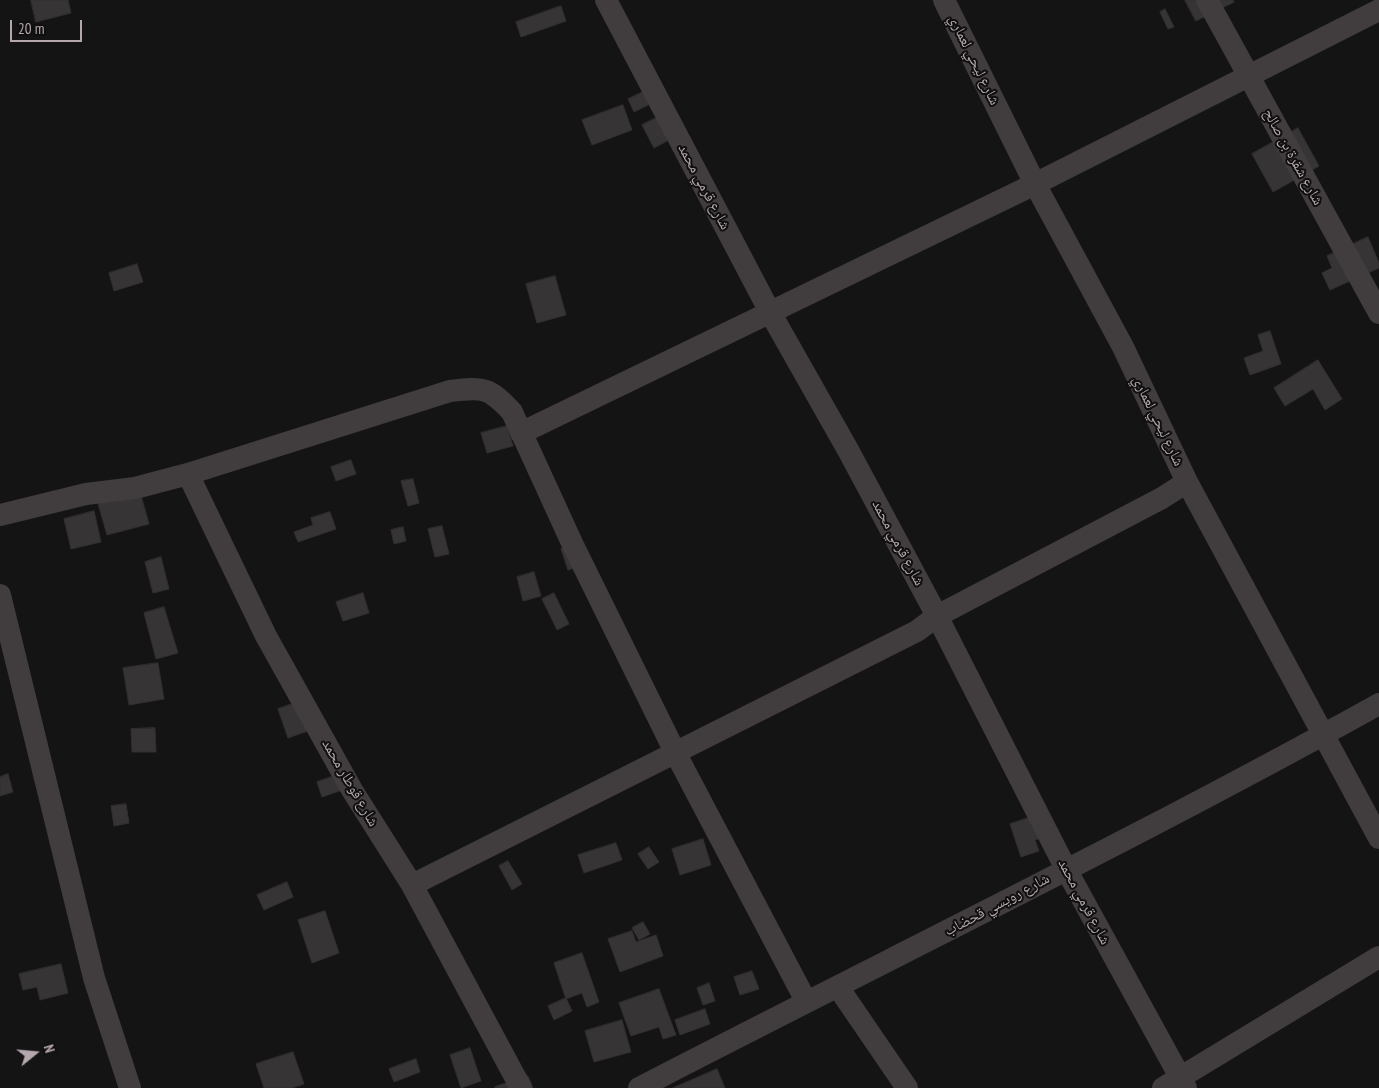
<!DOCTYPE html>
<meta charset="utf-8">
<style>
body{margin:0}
#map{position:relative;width:1379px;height:1088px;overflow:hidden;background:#151414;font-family:"PT Sans Narrow",sans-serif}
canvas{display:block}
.north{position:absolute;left:10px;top:1028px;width:50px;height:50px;-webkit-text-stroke:4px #100f0f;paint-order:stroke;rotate:73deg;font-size:14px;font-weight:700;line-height:20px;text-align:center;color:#b4a7ae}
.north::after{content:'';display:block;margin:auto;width:18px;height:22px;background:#b4a7ae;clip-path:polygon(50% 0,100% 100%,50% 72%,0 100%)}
.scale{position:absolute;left:10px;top:20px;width:72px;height:22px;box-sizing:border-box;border:2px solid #b4a7ae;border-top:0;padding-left:6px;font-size:15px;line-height:18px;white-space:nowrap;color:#b4a7ae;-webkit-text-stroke:4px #100f0f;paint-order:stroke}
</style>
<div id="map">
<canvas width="1379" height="1088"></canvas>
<div class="north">N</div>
<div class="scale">20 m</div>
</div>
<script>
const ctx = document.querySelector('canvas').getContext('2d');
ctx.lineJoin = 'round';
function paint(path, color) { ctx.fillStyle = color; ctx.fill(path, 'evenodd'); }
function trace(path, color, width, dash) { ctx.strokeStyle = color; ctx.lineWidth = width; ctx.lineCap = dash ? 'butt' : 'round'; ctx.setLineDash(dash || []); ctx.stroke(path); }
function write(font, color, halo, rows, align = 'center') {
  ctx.font = font + ' "PT Sans Narrow","Noto Naskh Arabic",sans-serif'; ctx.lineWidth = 4; ctx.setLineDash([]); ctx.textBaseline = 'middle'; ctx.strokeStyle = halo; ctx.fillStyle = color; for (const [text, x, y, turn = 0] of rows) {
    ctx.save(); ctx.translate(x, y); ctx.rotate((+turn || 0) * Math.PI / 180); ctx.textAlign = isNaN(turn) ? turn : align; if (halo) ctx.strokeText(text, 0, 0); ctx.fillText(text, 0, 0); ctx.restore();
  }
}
const building = new Path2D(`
 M31 0H68L71 13 36 22Z
 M1185 0H1233L1234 2 1196 21Z
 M561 6 566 21 521 37 516 22Z
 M1165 9 1174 27 1168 29 1160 12Z
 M656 86 662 98 634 112 628 99Z
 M623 105 632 130 592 145 582 120Z
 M666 113 678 135 654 148 642 125Z
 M1298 128 1319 166 1273 192 1252 154Z
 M1368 237 1379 263V268L1330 290 1322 273 1332 268 1327 256Z
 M137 264 143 282 114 291 109 273Z
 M555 276 566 315 537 323 526 284Z
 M1270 331 1281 364 1250 375 1244 358 1263 351 1258 335Z
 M1318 360 1342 399 1325 410 1313 389 1285 406 1274 388Z
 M507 426 513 446 487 453 481 433Z
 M351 460 356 474 336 481 331 467Z
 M413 479 419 503 408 506 401 481Z
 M139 488 149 524 107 535 97 500Z
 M94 511 101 542 71 549 64 519Z
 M330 512 336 529 298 542 294 532 313 525 311 518Z
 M442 526 449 554 435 557 428 529Z
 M403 527 406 541 394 544 391 530Z
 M575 544 583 565 568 570 561 549Z
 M161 557 169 589 153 593 145 562Z
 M534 572 541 596 523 601 517 577Z
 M363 593 369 613 343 621 336 602Z
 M554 593 569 624 557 630 542 599Z
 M164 607 178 653 156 659 144 613Z
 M158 663 164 699 129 705 123 668Z
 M298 702 308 731 288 738 278 709Z
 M155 728 156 752H132L131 729Z
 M346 772 351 787 322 797 317 782Z
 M8 774 13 792 0 796V777Z
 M126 804 129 823 114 826 111 806Z
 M1044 813 1051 834 1035 840 1039 851 1021 857 1010 824Z
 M703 839 711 865 680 875 672 849Z
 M616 843 622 860 584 873 578 855Z
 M649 847 659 862 648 869 638 854Z
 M508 861 522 884 512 890 499 866Z
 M287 882 293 897 264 910 257 895Z
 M325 911 339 953 312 963 298 920Z
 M643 922 650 934 639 940 632 928Z
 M632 931 636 942 656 935 663 956 620 972 608 939Z
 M582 953 599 1002 587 1007 582 993 566 999 554 963Z
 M61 964 68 993 40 1000 37 987 23 990 19 974Z
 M752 971 759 989 740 995 734 977Z
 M709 983 715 1001 703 1005 697 988Z
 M659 989 676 1035 663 1039 659 1027 631 1036 619 1003Z
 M566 998 572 1011 554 1020 548 1006Z
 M705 1009 710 1024 680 1035 675 1020Z
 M622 1020 631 1052 594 1062 585 1031Z
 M470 1048 481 1081 461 1088 450 1055Z
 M293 1052 304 1084 292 1088H264L256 1064Z
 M416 1059 420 1072 394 1082 389 1069Z
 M717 1069 725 1088H673Z
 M528 1076 533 1088H495V1087Z`);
const street = new Path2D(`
 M606 0 771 314 848 450 937 616 1066 869 1186 1088
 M944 0 1035 184 1123 347 1187 482 1379 838
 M1207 0 1379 313
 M521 433 1035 184 1379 10
 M188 474 266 636 352 790 412 885 521 1088
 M0 515 86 494 135 488 188 474 450 391C483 387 489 387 512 412L572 543 676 754 806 1001
 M0 595 94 978 130 1088
 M412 885 917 631 937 616 1162 498 1187 482
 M838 987 907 1088
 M639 1088C886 960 1136 839 1379 704
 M1163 1088 1379 957`);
const streetNames = [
 ["شارع ليحي لعماري",974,60,64],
 ["شارع شقرة بن صالح",1293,157,61],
 ["شارع قرمي محمد",704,187,62],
 ["شارع ليحي لعماري",1158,421,64],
 ["شارع قرمي محمد",898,543,62],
 ["شارع قوطار محمد",350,783,60],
 ["شارع قرمي محمد",1084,902,62],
 ["شارع رويسي قحضاب",997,905,-28]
];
paint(building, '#373435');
trace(building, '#312e2f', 1);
trace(street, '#413c3e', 22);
write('15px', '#b4a7ae', '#100f0f', streetNames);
</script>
